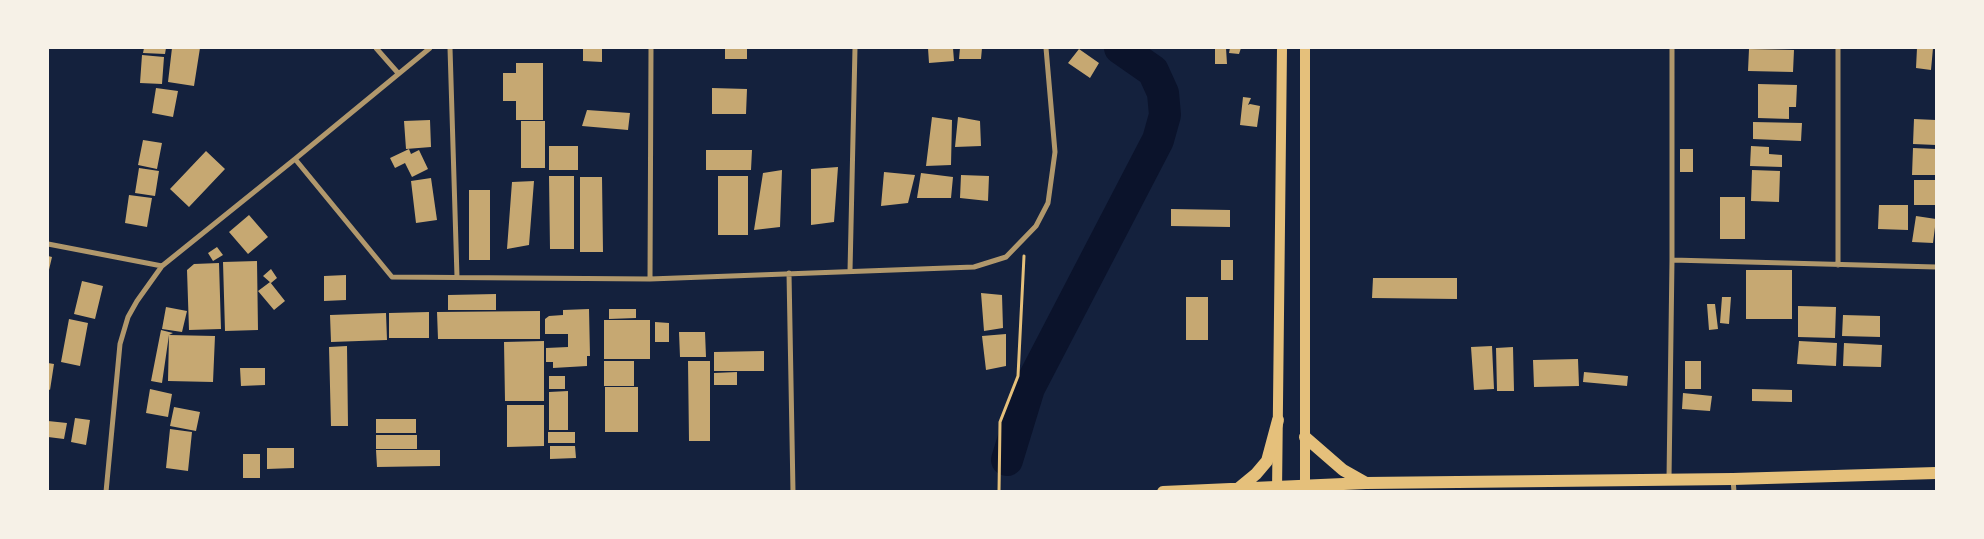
<!DOCTYPE html>
<style>
body{margin:0}
#map{position:relative;width:1984px;height:539px;overflow:hidden;background:#14213d;font-family:Commissioner,sans-serif}
canvas{display:block}
.frame{position:absolute;inset:0;border:49px solid #f6f1e7;pointer-events:none}
</style>
<div id="map">
<canvas width="1984" height="539"></canvas>
<div class="frame"></div>
</div>
<script>
const ctx = document.querySelector('canvas').getContext('2d');
ctx.lineJoin = 'round';
function trace(path, color, width, dash) { ctx.strokeStyle = color; ctx.lineWidth = width; ctx.lineCap = dash ? 'butt' : 'round'; ctx.setLineDash(dash || []); ctx.stroke(path); }
function paint(path, color) { ctx.fillStyle = color; ctx.fill(path, 'evenodd'); }
const river = new Path2D(`
 M1007 460 1029 388 1158 140 1165 115 1163 93 1153 71 1120 48`);
const building = new Path2D(`
 M144 48H166L165 54 143 53Z
 M172 48H200L194 86 168 82Z
 M583 48H602V62L583 61Z
 M725 48H747V59H725Z
 M928 48H953L954 61 929 63Z
 M960 48H982L981 59H959Z
 M1215 48H1226L1227 64H1215Z
 M1230 48H1241L1239 54 1229 53Z
 M1917 48H1933L1931 70 1916 68Z
 M1079 49 1099 63 1090 78 1068 63Z
 M1749 49 1794 50 1793 72 1748 71Z
 M142 55 164 57 162 84 140 83Z
 M516 63H543V120H516V101H503V73H516Z
 M1758 84 1797 85 1796 107H1789V119L1758 118Z
 M156 88 178 91 173 117 152 113Z
 M712 88 747 89 746 114H712Z
 M1243 97 1251 98 1248 105 1250 104 1260 106 1257 127 1240 125Z
 M587 110 630 113 628 130 582 126Z
 M932 117 952 120 951 165 926 166Z
 M958 117 980 121 981 146 955 147Z
 M1914 119 1936 120V145L1913 144Z
 M430 120 431 147 406 149 404 121Z
 M521 121H545V168H521Z
 M1753 122 1802 123 1801 141 1753 139Z
 M143 140 162 143 157 169 138 165Z
 M549 146H578V170H549Z
 M1751 146 1769 147V154L1782 155V167L1750 166Z
 M1913 148 1936 149V175H1912Z
 M409 149 411 154 419 150 428 169 412 177 405 163 395 168 390 158Z
 M1680 149H1693V172H1680Z
 M706 150H752L751 170H706Z
 M206 151 225 169 189 207 170 189Z
 M838 167 834 222 811 225V169Z
 M139 168 159 171 155 196 135 193Z
 M782 170 780 227 754 230 763 173Z
 M1752 170 1780 171 1779 202 1751 201Z
 M884 172 915 175 908 203 881 206Z
 M921 173 953 177 951 198H917Z
 M961 175 989 176 988 201 960 198Z
 M549 176H574V249H550Z
 M718 176H748V235H718Z
 M580 177H602L603 252H580Z
 M431 178 437 220 416 223 411 181Z
 M1914 180H1936V205H1914Z
 M534 181 529 245 507 249 512 182Z
 M469 190H490V260H469Z
 M129 195 152 198 147 227 125 223Z
 M1720 197H1745V239H1720Z
 M1879 205H1908V230L1878 229Z
 M1171 209 1230 210V227L1171 226Z
 M249 215 268 237 248 254 229 232Z
 M1916 216 1936 219 1933 243 1912 242Z
 M217 247 223 255 213 261 208 253Z
 M48 256 52 257 48 274Z
 M1221 260H1233V280H1221Z
 M257 261 258 330 225 331 223 262Z
 M219 263 221 329 189 330 187 270 194 264Z
 M271 269 277 278 271 283 263 276Z
 M1746 270H1792V319H1746Z
 M346 275V300L324 301V276Z
 M1373 278H1457V299L1372 298Z
 M82 281 103 286 95 319 74 314Z
 M270 282 285 301 274 310 258 291Z
 M981 293 1002 295 1003 328 984 331Z
 M496 294V310H448V295Z
 M1186 297H1208V340H1186Z
 M1722 297H1731L1729 324 1720 323Z
 M1707 304H1715L1718 329 1709 330Z
 M1798 306 1836 307 1835 338 1798 337Z
 M166 307 187 311 182 332 162 329Z
 M589 309 590 356H587V366L553 368V362H546V348L568 347V334H545V319L549 316 563 315V310Z
 M609 309H636V318L609 319Z
 M540 311V339H438L437 312Z
 M429 312V338H389V313Z
 M386 313 387 340 331 342 330 315Z
 M1843 315 1880 316V337L1842 336Z
 M69 319 88 323 80 366 61 362Z
 M604 320H650V359H604Z
 M655 322 669 323V342H655Z
 M161 330 173 333 169 335 215 336 213 382 168 381 169 335 162 383 151 381Z
 M679 332H705L706 357H680Z
 M1006 334V366L986 370 982 336Z
 M544 341V401H505L504 342Z
 M1799 341 1837 343 1836 366 1797 364Z
 M1844 343 1882 345 1881 367 1843 366Z
 M347 346 348 426H331L329 347Z
 M1492 346 1494 389 1474 390 1471 347Z
 M1513 347 1514 391H1497L1496 348Z
 M764 351V371H714V352Z
 M1578 359 1579 386 1534 387 1533 360Z
 M604 361H634V386H604Z
 M688 361H710V441H689Z
 M1685 361H1701V389H1685Z
 M48 363 54 364 50 390 48 389Z
 M240 368H265V385L241 386Z
 M737 372V385H714V373Z
 M1584 372 1628 376 1627 386 1583 382Z
 M549 376H565V389H549Z
 M605 387H638V432H605Z
 M150 389 172 394 168 417 146 413Z
 M1752 389 1792 390V402L1752 401Z
 M568 391V430H549V392Z
 M1683 393 1712 396 1710 411 1682 409Z
 M507 405H544V446L507 447Z
 M174 407 200 412 196 431 170 426Z
 M75 418 90 420 86 445 71 442Z
 M376 419H416V433H376Z
 M48 421 67 423 64 439 48 437Z
 M170 429 192 432 188 471 166 468Z
 M548 432H575V443H548Z
 M376 435H417V449H376Z
 M550 446H575L576 458 550 459Z
 M267 448H294V468L267 469Z
 M376 450H440V466L377 467Z
 M243 454H260V478H243Z`);
const path = new Path2D(`
 M999 492 1000 422 1018 376 1024 256`);
const minor = new Path2D(`
 M376 48 398 73
 M450 48 457 277
 M295 159 392 277 650 279 974 267 1006 257 1036 226 1048 203 1055 152 1046 48
 M48 244 162 266
 M1672 260 1936 267
 M1838 265V48
 M850 271 855 48
 M789 273 793 492
 M650 279 651 48
 M1669 479 1672 260V48
 M1733 479 1734 492
 M106 492 120 344 128 317 137 301 162 266 295 159 430 48`);
const secondary = new Path2D(`
 M1305 48V492
 M1277 492 1282 48`);
const primary = new Path2D(`
 M1305 437 1343 470 1366 483
 M1239 488 1256 474 1267 461 1278 420
 M1163 492 1366 483 1733 479 1936 473`);
trace(river, '#0b132b', 32);
paint(building, '#c6a872');
trace(path, '#e5c07b', 3);
trace(minor, '#b1986c', 5);
trace(secondary, '#e5c07b', 10);
trace(primary, '#e5c07b', 12);
</script>
